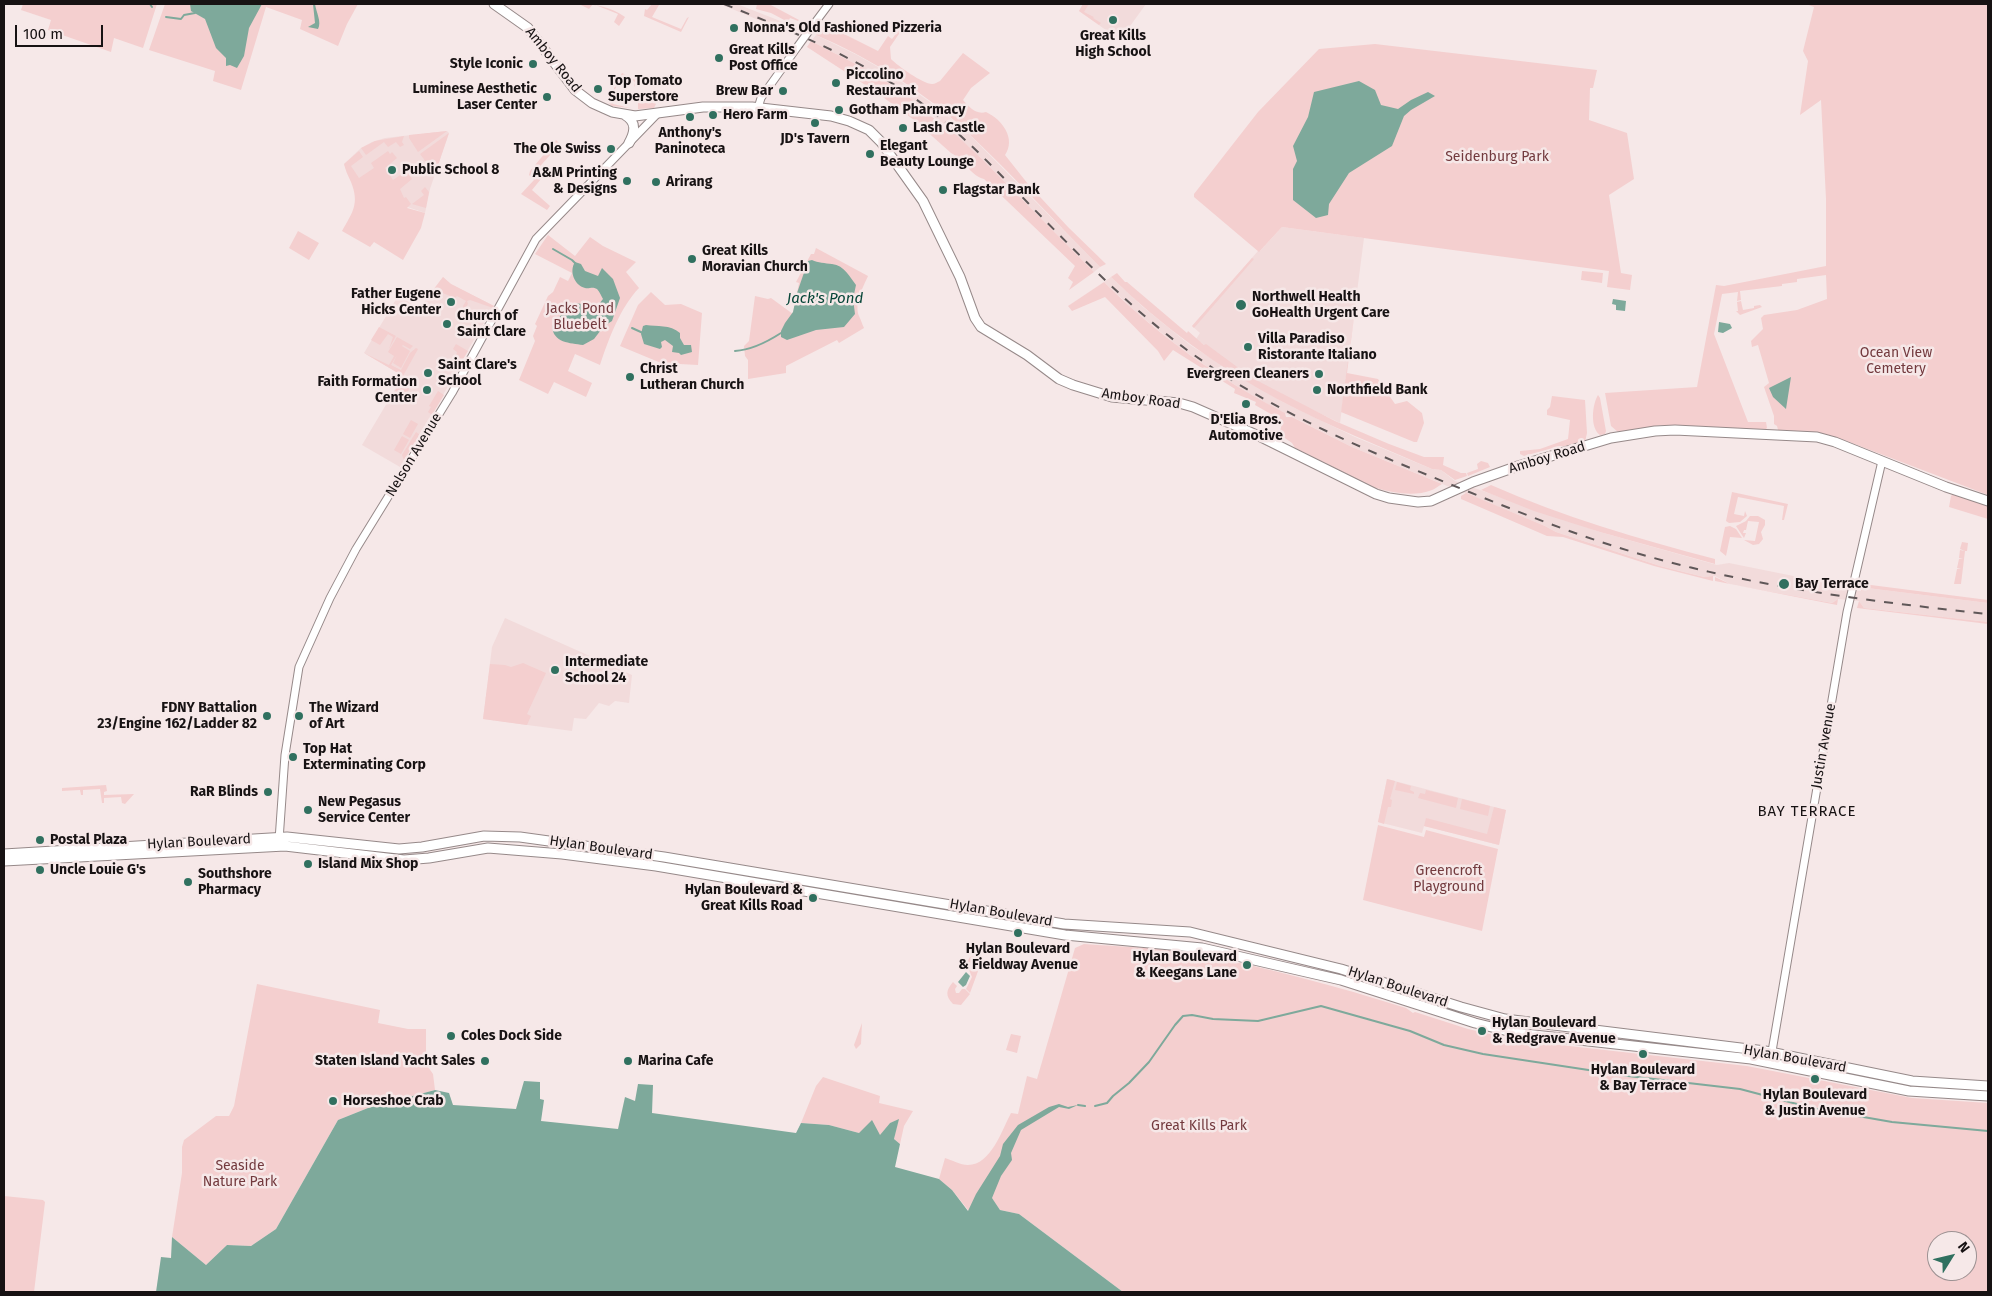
<!DOCTYPE html>
<style>
body{margin:0}
#map{position:relative;width:1992px;height:1296px;overflow:hidden;background:#f6e8e8;font-family:"Fira Sans",sans-serif}
canvas{display:block}
.frame{position:absolute;inset:0;border:5px solid #171213;pointer-events:none}
.north{position:absolute;left:1927px;top:1231px;width:50px;height:50px;box-sizing:border-box;background:#f6e8e8;border:1px solid #9d9293;border-radius:50%;rotate:54deg;font-size:14px;font-weight:700;line-height:20px;text-align:center;color:#171213}
.north::after{content:'';display:block;margin:auto;width:18px;height:22px;background:#30705f;clip-path:polygon(50% 0,100% 100%,50% 72%,0 100%)}
.scale{position:absolute;left:15px;top:25px;width:88px;height:22px;box-sizing:border-box;border:2px solid #171213;border-top:0;padding-left:6px;font-size:15px;line-height:18px;white-space:nowrap;color:#171213;-webkit-text-stroke:4px #f6e8e8;paint-order:stroke}
</style>
<div id="map">
<canvas width="1992" height="1296"></canvas>
<div class="frame"></div>
<div class="north">N</div>
<div class="scale">100 m</div>
</div>
<script>
const ctx = document.querySelector('canvas').getContext('2d');
ctx.lineJoin = 'round';
function paint(path, color) { ctx.fillStyle = color; ctx.fill(path, 'evenodd'); }
function trace(path, color, width, dash) { ctx.strokeStyle = color; ctx.lineWidth = width; ctx.lineCap = dash ? 'butt' : 'round'; ctx.setLineDash(dash || []); ctx.stroke(path); }
function write(font, color, halo, rows, align = 'center') {
  ctx.font = font + ' "Fira Sans",sans-serif'; ctx.lineWidth = 5; ctx.setLineDash([]); ctx.textBaseline = 'middle'; ctx.strokeStyle = halo; ctx.fillStyle = color; for (const [text, x, y, turn = 0] of rows) {
    ctx.save(); ctx.translate(x, y); ctx.rotate((+turn || 0) * Math.PI / 180); ctx.textAlign = isNaN(turn) ? turn : align; if (halo) ctx.strokeText(text, 0, 0); ctx.fillText(text, 0, 0); ctx.restore();
  }
}
const built = new Path2D(`
 M720 4H737L793 26 790 33Z
 M1083 4 1113 5 1146 4 1120 40 1079 11Z
 M816 35 857 55 892 75 937 107 966 131 1100 267 1094 272 982 159 924 108 877 75 811 41Z
 M447 131 449 133 430 189 425 213 355 189 344 164 361 148 372 142 385 138Z
 M1282 227 1364 238 1340 423 1239 375 1240 371 1196 339 1200 333 1192 326 1258 251H1260Z
 M443 277 451 284 494 306 458 367 459 368 400 467 362 445 403 376 364 353 398 296 420 308Z
 M1111 277 1143 307 1190 345 1281 401 1355 437 1432 469 1441 470 1455 481 1480 490 1600 532 1717 565 1729 563 1838 585 1841 588 1861 591 1867 588 1988 603V622L1864 608 1859 601 1838 599 1832 603 1730 584 1715 576 1704 577 1660 566 1556 532 1545 526 1352 447 1269 405 1220 376 1179 347 1137 313 1104 282Z
 M505 618 632 675 629 703 615 701 609 706 599 703 586 719 574 718 572 731 483 719 492 647Z
 M1387 779 1506 810 1499 845 1424 826 1422 833 1378 822Z`);
const green = new Path2D(`
 M23 4H157L143 48 114 38 111 52 48 30 51 20 21 10Z
 M165 4H358L347 24 338 46 300 29 302 20 266 7 241 90 213 81 215 71 149 50Z
 M579 4C596 4 611 7 625 17L619 26 614 22 618 14 593 4 589 9Z
 M652 4 659 5 652 17 681 29 687 18 689 17 681 32 644 16 645 9 647 10Z
 M757 4H769L799 20 798 21 790 18 788 22 771 13 756 9Z
 M1083 4H1089L1084 12 1094 17 1093 18 1101 23 1099 25 1079 11Z
 M1806 4H1988V495L1844 440 1819 433 1778 430 1777 426 1774 424V416L1764 387 1769 383 1758 345 1752 347 1751 341 1763 329 1761 318 1764 315 1797 310 1827 299 1826 275 1797 279V282L1782 284V286L1740 291 1741 300 1737 301 1738 292 1722 294 1714 334 1748 422H1766L1767 428 1764 431 1662 425 1618 432 1611 426 1605 393 1697 387 1716 285 1724 286 1826 266V199L1821 100 1800 115 1808 61 1803 51 1814 7Z
 M824 24 878 51 888 36 892 39 901 27 903 28 890 47 891 59C898 66 923 84 932 84 935 84 937 82 940 81L963 53 990 73 971 88 963 100C969 107 976 115 986 112 1003 120 1016 139 1005 155L1028 184 1068 227 1106 264 1100 267C1055 222 1013 175 966 131 923 91 870 58 816 35Z
 M811 41 877 75 924 108V111L955 134 982 159 1094 272 1069 290 1073 282 1068 278 1075 266 984 179C971 176 963 159 951 153L914 120 876 92 807 47Z
 M1375 44 1597 70 1593 88H1590L1589 120 1627 133 1634 179 1609 195 1621 273 1632 275 1630 290 1607 287 1609 271 1282 227 1259 252 1194 197V194L1258 112 1319 49Z
 M622 73 638 81 634 87 635 82 623 75 615 89 613 104 631 108 612 106 607 102 612 103 614 88Z
 M653 99 656 104 654 108 638 109V103L648 102Z
 M447 131 418 152 409 138V135Z
 M449 133 435 174 420 154Z
 M404 136 402 142 404 145 400 147 396 142 388 147 384 142 366 155 361 148 375 141Z
 M556 140 560 144 534 173 541 179 532 190 550 206 547 210 521 194 534 180 529 175 530 171Z
 M359 151 363 157 351 166 359 178 374 168 371 163 388 151 390 154 392 152 397 158 385 168 393 180 406 171 412 179 400 189 404 198 406 197 411 204 407 208 425 213 421 228 403 260 374 242 370 247 342 231C352 213 360 204 351 182 348 176 345 169 344 164Z
 M425 187 429 192 426 208 412 204 424 195 421 191Z
 M298 231 319 243 309 260 289 248Z
 M548 235 575 256 590 237 603 246 636 262 626 272 639 288C620 308 609 338 600 365L575 354 568 371 592 383 586 397 554 382 548 394 519 380 535 341 533 336 537 326 535 324 548 296 553 292 560 277 568 281 572 273 535 254Z
 M816 248 868 276C863 287 854 304 859 316 861 320 862 324 864 328L839 343 837 340 786 366V373L748 379V360L745 356 744 346 749 341 755 296 768 299 771 298 793 314 799 283 796 282 811 254H814Z
 M1252 258 1254 259 1194 328 1192 326Z
 M1582 271 1603 273 1602 283 1581 280Z
 M1117 273 1125 282H1127L1187 333 1188 331 1204 345 1206 344 1240 369V375L1258 381 1335 421 1389 444 1424 457H1444L1443 465 1461 473H1466L1467 476 1455 480 1441 470 1432 469C1381 447 1329 426 1279 400 1218 367 1161 326 1111 277Z
 M443 277 451 284 494 306 493 308 470 300 467 301 468 304 464 310 463 306 466 301 457 296 455 298 440 292 437 298 430 294Z
 M1104 282C1157 335 1219 379 1285 413L1286 417H1292L1352 447 1442 484C1438 486 1435 489 1432 490 1414 497 1394 493 1376 488L1295 448 1292 443 1279 434 1283 421 1255 405 1256 402 1234 393 1235 389 1173 350 1164 361 1158 351 1105 297 1072 311 1068 306Z
 M651 292 665 305 681 304 702 313 698 365 661 363 620 346 638 305Z
 M1357 293 1347 373 1378 379 1395 404 1407 401 1422 413 1424 423 1417 442H1414L1341 412Z
 M1741 301 1743 310 1754 308V306L1760 305 1762 307 1740 315 1736 311H1738L1737 302Z
 M379 327 396 336 389 349 393 337 388 334 380 345 371 340Z
 M397 337 413 346 410 349 403 345 402 346 410 351 401 368 393 363 397 355 391 365 401 370 410 353 416 348 418 349 403 376 364 353 389 365 394 356 388 352Z
 M456 344 468 351 462 361 455 358 457 352 453 349Z
 M403 377 412 383 405 397 395 391Z
 M438 391 444 395 432 415 428 412 431 407 429 406Z
 M1598 395 1600 398 1606 431 1605 434 1600 435C1590 428 1592 405 1598 395Z
 M1552 396 1585 400 1587 433 1585 442 1566 447 1560 446 1524 456 1520 454V451L1540 449 1568 439 1570 420 1547 415V410L1550 407Z
 M411 420 418 424 410 438 403 434Z
 M416 432 420 435 404 460 402 455Z
 M402 436 409 440 401 454 394 450Z
 M1481 461 1488 463 1490 467 1468 476 1467 473 1478 469 1477 464Z
 M1491 485C1563 517 1639 539 1715 559V564L1600 532 1534 511 1481 490Z
 M1732 492 1788 504 1784 520H1782L1784 506 1738 497 1734 514 1744 516 1745 511 1747 516 1740 522 1729 523 1726 521Z
 M1466 493 1545 526 1556 532 1660 566 1704 577 1713 576V581L1654 566 1563 537 1547 536 1461 499V496Z
 M1953 494 1988 505V519L1949 507 1951 496Z
 M1750 516H1758L1765 520V525L1761 532 1763 539 1759 544 1753 545 1744 540 1755 541 1759 522 1748 521 1746 530H1744L1743 533H1746L1744 538 1736 526 1746 521Z
 M1730 526 1736 529 1742 538 1730 537 1726 556 1720 551 1725 527Z
 M1962 542 1968 543 1967 551H1965L1961 584H1954L1957 569H1961L1957 568 1959 559H1963L1959 558 1960 550 1965 551 1960 549Z
 M1715 577 1730 584 1832 603 1838 599 1837 605 1715 581Z
 M1863 584 1988 600V603L1867 588 1861 591Z
 M1859 601 1864 608 1988 622V624L1857 608Z
 M523 663 546 673 527 714 531 716 527 725 483 719 490 664 505 665 511 667Z
 M1387 779 1395 781 1390 799 1392 800 1391 807H1388L1384 824 1378 822Z
 M1397 782 1411 786 1410 790 1414 792V794L1395 790Z
 M106 785 107 791 104 792V795L134 794 125 804 122 803 121 797 104 798V803H102L100 789 83 790V795H81L80 790 62 791V788Z
 M1426 790 1458 798 1456 808 1418 798 1420 793 1425 794Z
 M1462 799 1490 806 1488 816 1460 809Z
 M1494 807 1506 810 1499 845 1424 826 1426 818 1487 834Z
 M1378 825 1424 837 1426 830 1498 849 1482 931 1363 900Z
 M1084 944C1119 947 1160 947 1195 954 1266 967 1336 986 1406 1008L1413 1013 1415 1012 1468 1029 1516 1040 1747 1066 1912 1098 1988 1103V1292H1123L1019 1214 1000 1210 993 1200 969 1211 952 1190 939 1179 945 1158C952 1160 960 1165 968 1165 991 1165 1002 1130 1011 1113L1018 1114 1027 1076 1037 1079 1075 948ZM1937 1241H1967V1271H1937Z
 M976 955 980 957 981 963 970 993 966 989 972 977 969 970 973 971 974 968 970 965 963 969 970 957Z
 M953 982 957 986 955 989 956 993H959L962 989H965L970 994 961 1005 953 1004C945 996 946 990 953 982Z
 M257 984 380 1010 378 1023 408 1029H426V1064L433 1074 435 1090 368 1108 338 1120 276 1229 251 1246 227 1245 206 1265 172 1237 182 1173V1147L184 1140 216 1116H229L234 1106Z
 M862 1023 861 1044 856 1049 854 1045Z
 M1011 1034 1021 1036 1017 1053 1006 1050Z
 M823 1077 880 1096 879 1103 913 1111 904 1126 900 1144 894 1139 898 1120 890 1123 880 1136 859 1133 829 1125 801 1123 816 1086Z
 M4 1196 43 1200 45 1202 34 1292H4Z`);
const water = new Path2D(`
 M190 4H262L249 28 244 56 237 68 230 65 226 66V58L216 48 205 19 191 11Z
 M313 4H315C316 12 322 22 318 29L308 27 315 23Z
 M1359 81 1375 90 1381 105 1398 109 1411 100 1428 92 1435 96 1411 110 1404 116 1392 146 1349 173 1329 204 1328 215 1316 218 1293 200V169L1297 161 1293 146 1308 117 1314 92Z
 M812 260C818 263 825 263 832 264 845 266 849 276 856 285L853 299 855 314 844 327 816 330 787 340 781 337V331L785 323 793 312 797 293 808 261Z
 M575 262 581 264 585 271 598 276 602 268 613 279 620 298 612 321 604 326 594 339 583 345C570 343 553 343 552 326L562 314V310L573 303 583 304 595 309 603 299C601 296 600 292 597 289 592 286 590 289 585 288 574 285 569 271 575 262Z
 M1613 299 1626 301 1625 311 1616 310V305L1612 304Z
 M1719 322 1730 324 1732 328 1723 333 1718 332Z
 M646 325C657 327 670 324 680 333V338L684 345H691L692 352 681 355 679 353 672 352 673 346 665 340 661 342 662 347 660 349 644 344 641 334 643 326Z
 M1791 377 1786 409 1773 397 1769 388Z
 M966 972 970 976 966 985 963 987 958 982Z
 M524 1081 540 1082V1099L544 1100 541 1121 618 1129 625 1097 635 1101 638 1084 653 1085 652 1113 796 1133 801 1123 829 1125 859 1133 872 1120 880 1135 890 1123 899 1119 894 1139 900 1144 895 1167 939 1179 952 1190 968 1211 976 1194 1000 1156 1003 1144 1018 1125 1049 1107 1059 1104 1068 1107 1078 1105 1069 1109 1059 1107 1021 1130 1011 1153 1012 1160 1001 1176 992 1198 1000 1210 1019 1214 1123 1292H156L161 1257 171 1258 172 1237 206 1265 227 1245 251 1246 276 1229 338 1120 368 1108 435 1090 449 1093 453 1105 516 1109Z`);
const stream = new Path2D(`
 M150 4 152 7
 M166 17 181 19 184 15 195 13
 M553 249 572 260 575 263
 M632 328 643 333
 M735 351C752 350 767 342 781 333
 M1078 1105 1085 1106
 M1095 1106 1107 1103 1113 1096 1129 1083 1149 1062 1175 1025 1183 1016 1192 1015 1213 1019 1258 1021 1321 1006 1410 1031 1444 1045 1483 1054 1628 1076 1740 1089 1812 1108 1892 1122 1988 1131`);
const minor = new Path2D(`
 M814 24 829 4
 M758 108 761 98 798 46
 M279 840 285 755 299 667 330 598 356 549 452 393 536 239 658 113
 M1770 1063 1847 612 1882 461`);
const major = new Path2D(`
 M494 4 528 28 575 90 592 103 612 112 635 116 703 107H752L831 116 849 121 869 130 881 142 923 201 960 277 975 318 981 327 1027 355 1059 379 1073 385 1112 397 1179 403 1193 407 1259 436 1376 494 1389 498 1418 502 1431 501 1473 482 1518 466 1611 438 1655 431 1675 430 1817 437 1835 442 1946 487 1988 501
 M625 115C637 122 635 132 629 143
 M4 854 287 837 399 849 422 847 484 836 520 837 664 857 1064 924 1190 932 1341 969 1461 1007 1505 1019 1765 1051 1912 1081 1988 1086
 M4 861 285 846 404 860 429 858 488 848 562 854 656 866 1065 935 1202 948 1341 980 1475 1023 1516 1033 1751 1059 1909 1091 1988 1096`);
const rail = new Path2D(`
 M724 4C796 33 867 61 929 109 965 137 996 170 1028 203 1079 255 1129 307 1187 350 1261 404 1346 442 1430 476 1504 506 1577 537 1654 558 1763 588 1876 602 1988 614`);
const minorBridge = new Path2D(`
 M798 46 814 24`);
const markers = [
 [1113,20,5,"#30705f"],
 [734,28,5,"#30705f"],
 [719,58,5,"#30705f"],
 [533,64,5,"#30705f"],
 [836,83,5,"#30705f"],
 [598,89,5,"#30705f"],
 [783,91,5,"#30705f"],
 [547,97,5,"#30705f"],
 [839,110,5,"#30705f"],
 [713,115,5,"#30705f"],
 [690,117,5,"#30705f"],
 [815,123,5,"#30705f"],
 [903,128,5,"#30705f"],
 [611,149,5,"#30705f"],
 [870,154,5,"#30705f"],
 [392,170,5,"#30705f"],
 [627,181,5,"#30705f"],
 [656,182,5,"#30705f"],
 [943,190,5,"#30705f"],
 [692,259,5,"#30705f"],
 [451,302,5,"#30705f"],
 [1241,305,6,"#30705f"],
 [447,324,5,"#30705f"],
 [1248,347,5,"#30705f"],
 [428,373,5,"#30705f"],
 [1319,374,5,"#30705f"],
 [630,377,5,"#30705f"],
 [427,390,5,"#30705f"],
 [1317,390,5,"#30705f"],
 [1246,404,5,"#30705f"],
 [1784,584,6,"#30705f"],
 [555,670,5,"#30705f"],
 [267,716,5,"#30705f"],
 [299,716,5,"#30705f"],
 [293,757,5,"#30705f"],
 [268,792,5,"#30705f"],
 [308,810,5,"#30705f"],
 [40,840,5,"#30705f"],
 [308,864,5,"#30705f"],
 [40,870,5,"#30705f"],
 [188,882,5,"#30705f"],
 [813,898,5,"#30705f"],
 [1018,933,5,"#30705f"],
 [1247,965,5,"#30705f"],
 [1482,1031,5,"#30705f"],
 [451,1036,5,"#30705f"],
 [1643,1054,5,"#30705f"],
 [485,1061,5,"#30705f"],
 [628,1061,5,"#30705f"],
 [1815,1079,5,"#30705f"],
 [333,1101,5,"#30705f"]
];
const poiNames = [
 ["Nonna's Old Fashioned Pizzeria",744,28],
 ["Great Kills",1113,36,"center"],
 ["High School",1113,52,"center"],
 ["Great Kills",729,50],
 ["Post Office",729,66],
 ["Style Iconic",523,64,"right"],
 ["Piccolino",846,75],
 ["Restaurant",846,91],
 ["Top Tomato",608,81],
 ["Superstore",608,97],
 ["Luminese Aesthetic",537,89,"right"],
 ["Laser Center",537,105,"right"],
 ["Brew Bar",773,91,"right"],
 ["Gotham Pharmacy",849,110],
 ["Hero Farm",723,115],
 ["Lash Castle",913,128],
 ["Anthony's",690,133,"center"],
 ["Paninoteca",690,149,"center"],
 ["JD's Tavern",815,139,"center"],
 ["Elegant",880,146],
 ["Beauty Lounge",880,162],
 ["The Ole Swiss",601,149,"right"],
 ["Public School 8",402,170],
 ["A&M Printing",617,173,"right"],
 ["& Designs",617,189,"right"],
 ["Arirang",666,182],
 ["Flagstar Bank",953,190],
 ["Great Kills",702,251],
 ["Moravian Church",702,267],
 ["Father Eugene",441,294,"right"],
 ["Hicks Center",441,310,"right"],
 ["Northwell Health",1252,297],
 ["GoHealth Urgent Care",1252,313],
 ["Church of",457,316],
 ["Saint Clare",457,332],
 ["Villa Paradiso",1258,339],
 ["Ristorante Italiano",1258,355],
 ["Saint Clare's",438,365],
 ["School",438,381],
 ["Christ",640,369],
 ["Lutheran Church",640,385],
 ["Evergreen Cleaners",1309,374,"right"],
 ["Faith Formation",417,382,"right"],
 ["Center",417,398,"right"],
 ["Northfield Bank",1327,390],
 ["D'Elia Bros.",1246,420,"center"],
 ["Automotive",1246,436,"center"],
 ["Bay Terrace",1795,584],
 ["Intermediate",565,662],
 ["School 24",565,678],
 ["FDNY Battalion",257,708,"right"],
 ["23/Engine 162/Ladder 82",257,724,"right"],
 ["The Wizard",309,708],
 ["of Art",309,724],
 ["Top Hat",303,749],
 ["Exterminating Corp",303,765],
 ["RaR Blinds",258,792,"right"],
 ["New Pegasus",318,802],
 ["Service Center",318,818],
 ["Postal Plaza",50,840],
 ["Island Mix Shop",318,864],
 ["Uncle Louie G's",50,870],
 ["Southshore",198,874],
 ["Pharmacy",198,890],
 ["Hylan Boulevard &",803,890,"right"],
 ["Great Kills Road",803,906,"right"],
 ["Hylan Boulevard",1018,949,"center"],
 ["& Fieldway Avenue",1018,965,"center"],
 ["Hylan Boulevard",1237,957,"right"],
 ["& Keegans Lane",1237,973,"right"],
 ["Hylan Boulevard",1492,1023],
 ["& Redgrave Avenue",1492,1039],
 ["Coles Dock Side",461,1036],
 ["Staten Island Yacht Sales",475,1061,"right"],
 ["Marina Cafe",638,1061],
 ["Hylan Boulevard",1643,1070,"center"],
 ["& Bay Terrace",1643,1086,"center"],
 ["Hylan Boulevard",1815,1095,"center"],
 ["& Justin Avenue",1815,1111,"center"],
 ["Horseshoe Crab",343,1101]
];
const streetNames = [
 ["Amboy Road",553,60,51],
 ["Amboy Road",1141,399,8],
 ["Nelson Avenue",414,455,-59],
 ["Amboy Road",1547,458,-17],
 ["Justin Avenue",1824,746,-80],
 ["Hylan Boulevard",199,842,-3],
 ["Hylan Boulevard",601,848,8],
 ["Hylan Boulevard",1001,913,10],
 ["Hylan Boulevard",1398,987,18],
 ["Hylan Boulevard",1795,1059,10]
];
const parkNames = [
 ["Seidenburg Park",1497,157],
 ["Jacks Pond",580,309],
 ["Bluebelt",580,325],
 ["Ocean View",1896,353],
 ["Cemetery",1896,369],
 ["Greencroft",1449,871],
 ["Playground",1449,887],
 ["Great Kills Park",1199,1126],
 ["Seaside",240,1166],
 ["Nature Park",240,1182]
];
const waterNames = [
 ["Jack's Pond",825,299]
];
const neighbourhoodNames = [
 ["BAY TERRACE",1807,812]
];
paint(built, '#f2dbdb');
paint(green, '#f4cfcf');
paint(water, '#7ea99b');
trace(stream, '#7ea99b', 2);
trace(minor, '#968989', 9);
trace(major, '#968989', 11);
trace(minor, '#fff', 7);
trace(major, '#fff', 9);
trace(rail, '#5f5758', 2, [9, 9]);
trace(minorBridge, '#968989', 9, []);
trace(minorBridge, '#fff', 7);
for (const [x, y, r, color] of markers) { const dot = new Path2D(); dot.arc(x, y, r, 0, 2 * Math.PI); ctx.fillStyle = color; ctx.fill(dot); trace(dot, '#f6e8e8', 2); }
write('bold 14px', '#171213', '#f6e8e8', poiNames, 'left');
write('14px', '#171213', '#f6e8e8', streetNames);
write('14px', '#733a3e', '#f6e8e8', parkNames);
write('italic 15px', '#054537', '#f6e8e8', waterNames);
ctx.letterSpacing = '1px';
write('15px', '#171213', '#f6e8e8', neighbourhoodNames);
ctx.letterSpacing = '0px';
</script>
